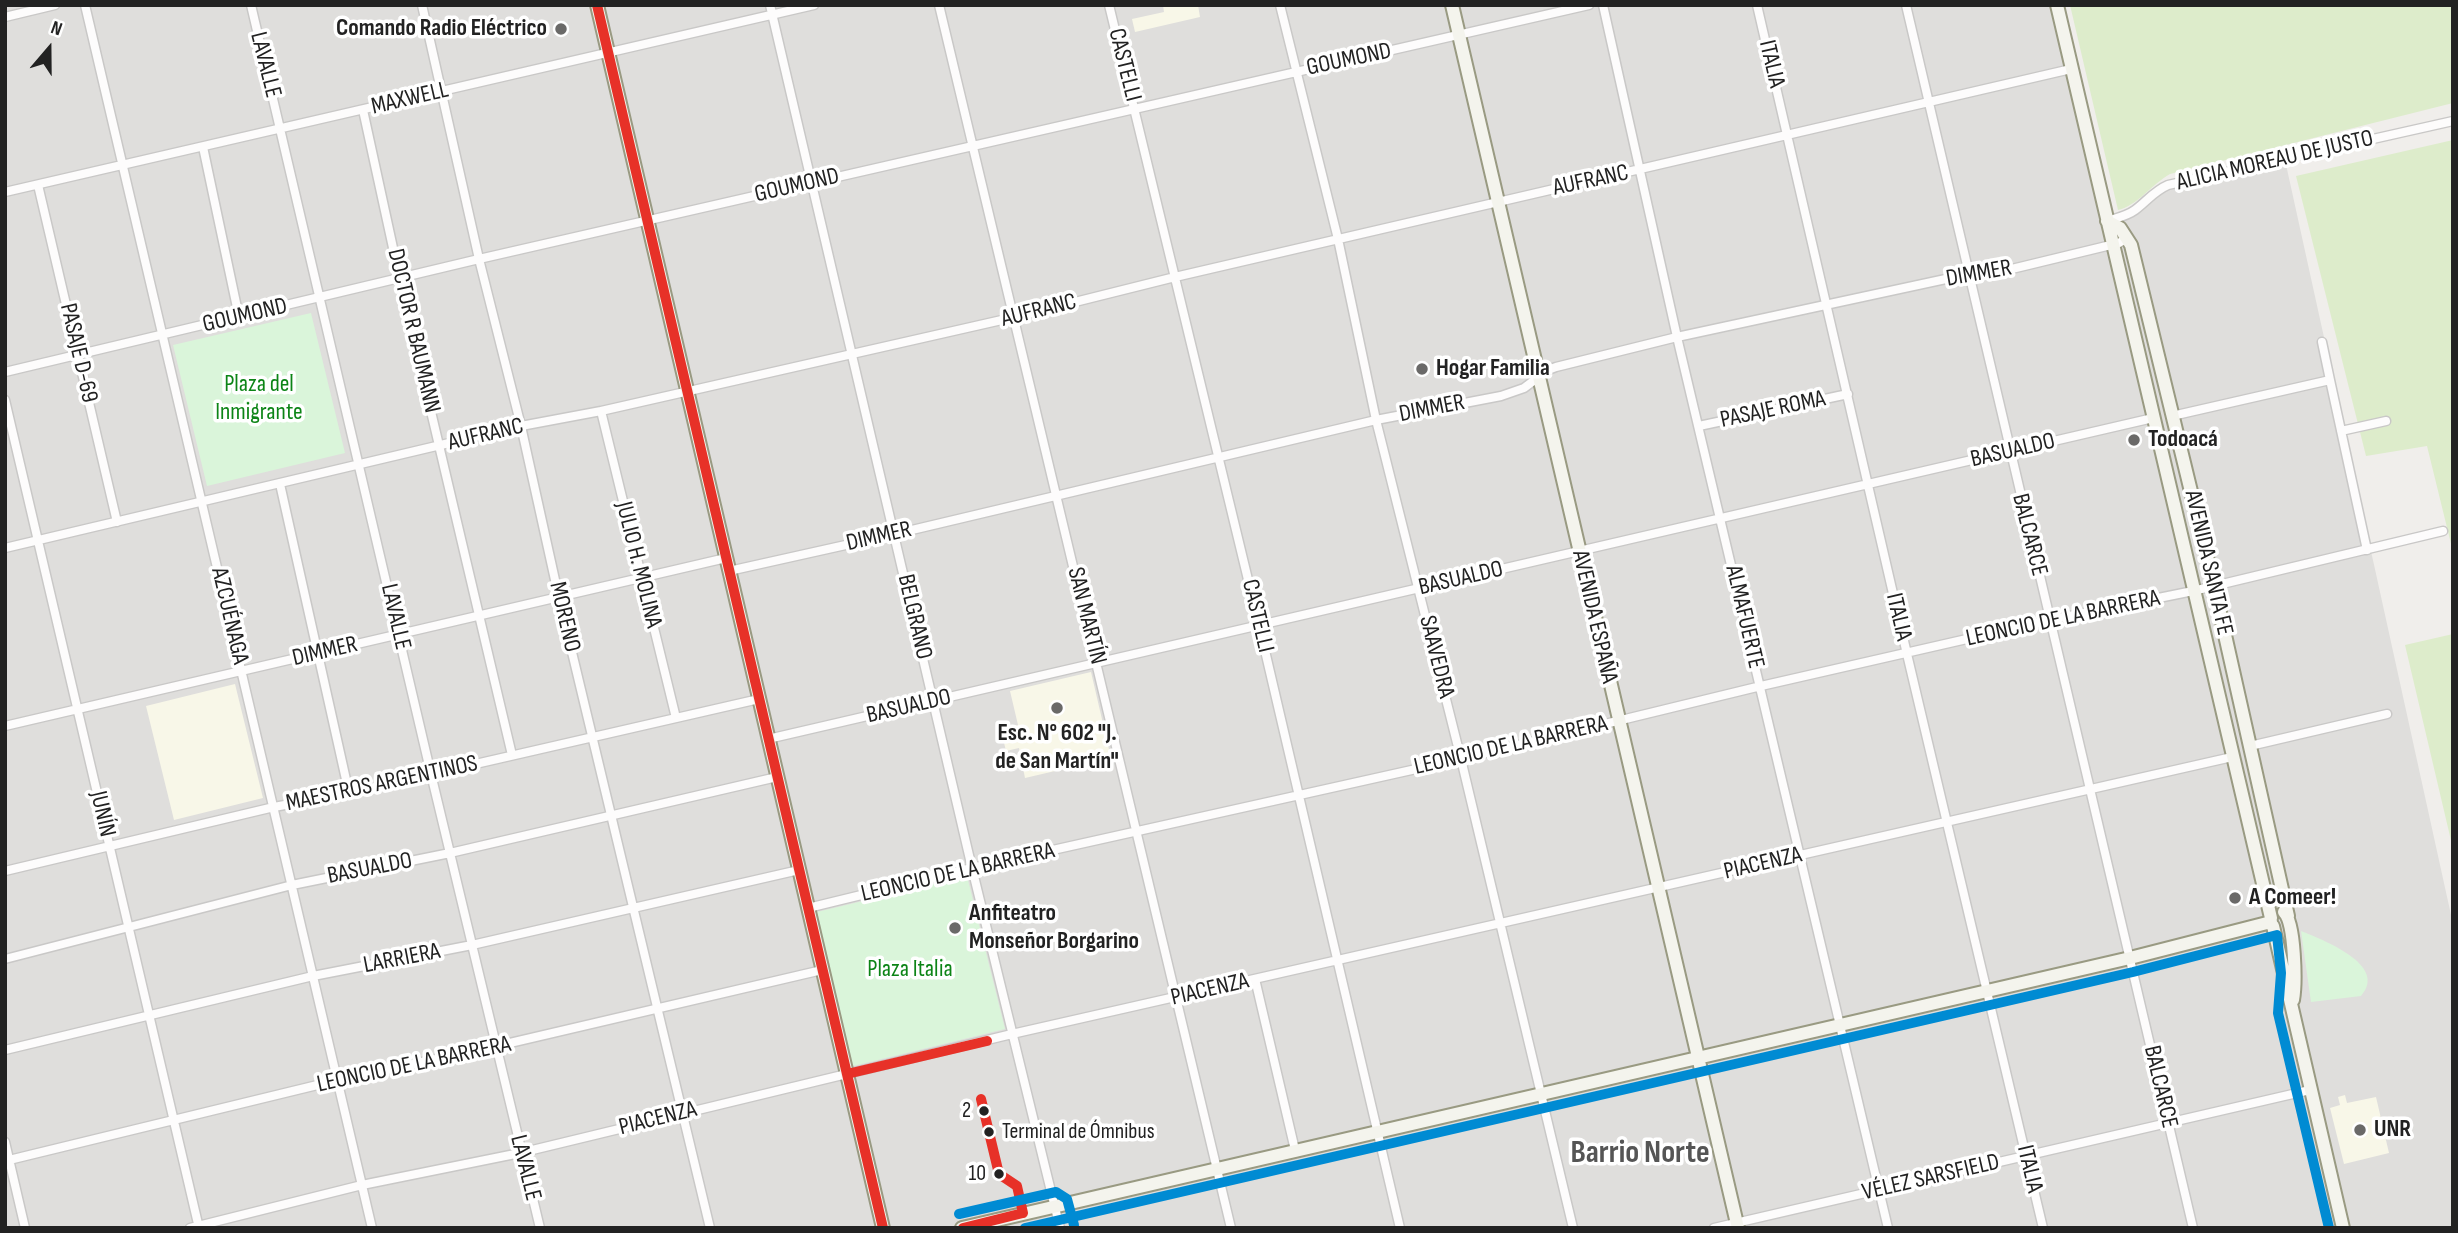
<!DOCTYPE html>
<meta charset="utf-8">
<style>
body{margin:0}
#map{position:relative;width:2458px;height:1233px;overflow:hidden;background:#f0eeeb;font-family:"Sofia Sans Condensed",sans-serif}
canvas{display:block}
.frame{position:absolute;inset:0;border:7px solid #222;pointer-events:none}
.north{position:absolute;left:14px;top:14px;width:70px;height:70px;-webkit-text-stroke:5px #fff;paint-order:stroke;rotate:20deg;font-size:19px;font-weight:700;line-height:28px;text-align:center;color:#222}
.north::after{content:'';display:block;margin:auto;width:24px;height:32px;background:#222;clip-path:polygon(50% 0,100% 100%,50% 72%,0 100%)}
</style>
<div id="map">
<canvas width="2458" height="1233"></canvas>
<div class="frame"></div>
<div class="north">N</div>
</div>
<script>
const g = document.querySelector('canvas').getContext('2d');
g.lineJoin = 'round';
function fillPath(path, color) { g.fillStyle = color; g.fill(path, 'evenodd'); }
function stroke(path, color, width, dash) { g.strokeStyle = color; g.lineWidth = width; g.lineCap = dash ? 'butt' : 'round'; g.setLineDash(dash || []); g.stroke(path); }
function label(font, color, halo, rows, align = 'center') {
  g.font = font + ' "Sofia Sans Condensed",sans-serif'; g.lineWidth = 7; g.setLineDash([]); g.textBaseline = 'middle'; g.strokeStyle = halo; g.fillStyle = color; for (const [text, x, y, turn = 0] of rows) {
    g.save(); g.translate(x, y); g.rotate((+turn || 0) * Math.PI / 180); g.textAlign = isNaN(turn) ? turn : align; if (halo) g.strokeText(text, 0, 0); g.fillText(text, 0, 0); g.restore();
  }
}
fillPath(new Path2D(`
 M5,5H2057L2107,221L2127,215L2157,190L2285,160L2453,924V1228H5Z`), '#dfdedc');
fillPath(new Path2D(`
 M1163,5H1198L1200,17L1135,32L1132,19L1164,12Z
 M1091,672L1111,758L1025,778L1019,748L1006,751L1001,730L1018,725L1010,691Z
 M235,684L263,798L174,820L146,706Z
 M2345,1095L2347,1103L2376,1097L2389,1153L2344,1164L2330,1108L2340,1105L2338,1097Z`), '#f8f7e8');
fillPath(new Path2D(`
 M2070,5H2453V103L2170,174C2152,184 2137,206 2118,210Z
 M2453,140V552L2427,446L2366,456L2296,176Z
 M2453,634V849L2405,645Z`), '#ddeccb');
fillPath(new Path2D(`
 M311,313L345,453L207,486L173,345Z
 M967,876L1005,1029L853,1066L817,912Z
 M2301,931C2323,940 2389,965 2361,996L2311,1002Z`), '#daf5da');
const street = new Path2D(`
 M85,5L372,1228
 M251,5L431,774L540,1228
 M422,5L479,259L521,426L559,598L710,1228
 M770,5L972,868L1060,1228
 M939,5L1231,1228
 M1109,5L1259,625L1400,1228
 M1280,5L1338,239L1376,420L1461,759L1573,1228
 M1603,5L1677,337L1888,1228
 M1757,5L1907,654L2043,1228
 M1906,5L2193,1228
 M5,17L55,5
 M363,110L400,280L512,755
 M203,147L239,317
 M38,185L117,522
 M5,192L814,5
 M2107,221C2117,218 2127,216 2135,210C2147,201 2154,191 2168,185L2453,121
 M2322,342L2330,380
 M5,372L479,259L1589,5
 M5,400L199,1228
 M601,411L676,718
 M2172,416L2330,380L2367,550
 M1699,426L1848,394
 M2341,431L2386,421
 M280,484L349,793
 M5,548L521,426L601,411L1015,317L1175,277L2071,69
 M729,571L895,534L1376,420L1501,396L1524,388L1548,370L1556,367L1677,337L1955,277L1987,275L2119,243L2127,238
 M5,726L726,558
 M768,739L2153,418
 M2250,746L2387,714
 M5,871L274,807L349,793L759,699
 M808,908L972,868L1461,759L1761,686L2050,620L2193,591L2443,531
 M5,959L292,885L450,853L777,777
 M1255,979L1295,1150
 M5,1050L313,976L472,945L799,870
 M5,1142L25,1228
 M5,1161L338,1080L497,1046L822,970
 M190,1228L362,1185L520,1153L1012,1034L2232,757
 M1714,1228L2310,1090`);
const secondary = new Path2D(`
 M597,5L883,1228
 M1452,5L1738,1228
 M2057,5L2271,918
 M2107,221L2120,228L2131,245L2214,586L2288,916
 M2284,912C2295,923 2296,983 2293,1000
 M2273,926L2343,1228
 M962,1228L2130,958L2271,922`);
stroke(street, '#c9c8c7', 11);
stroke(secondary, '#999a82', 16);
stroke(street, '#fdfcfc', 8);
stroke(secondary, '#f4f4ed', 12);
stroke(new Path2D(`
 M597,5L883,1228
 M847,1074L987,1041
 M981,1099L999,1174L1017,1186L1023,1213
 M963,1228L1023,1213`), '#e73128', 10);
stroke(new Path2D(`
 M1025,1228L2133,972L2277,935L2281,973L2278,1013L2329,1228`), '#008bd3', 10);
stroke(new Path2D(`
 M959,1214L1056,1192L1067,1199L1074,1225`), '#008bd3', 10);
for (const [x, y, r, color] of [
 [561,29,7,"#6a6968"],
 [1422,369,7,"#6a6968"],
 [2134,440,7,"#6a6968"],
 [1057,708,7,"#6a6968"],
 [2235,898,7,"#6a6968"],
 [955,928,7,"#6a6968"],
 [984,1111,6,"#222"],
 [2360,1130,7,"#6a6968"],
 [989,1132,6,"#222"],
 [999,1174,6,"#222"]
]) { const dot = new Path2D(); dot.arc(x, y, r, 0, 2 * Math.PI); g.fillStyle = color; g.fill(dot); stroke(dot, '#fff', 2.5); }
label('22px', '#222', '#fff', [
 ["2",971,1111],
 ["Terminal de Ómnibus",1002,1132,"left"],
 ["10",986,1174]
], 'right');
label('bold 24px', '#222', '#fff', [
 ["Comando Radio Eléctrico",547,29,"right"],
 ["Hogar Familia",1436,369],
 ["Todoacá",2148,440],
 ["Esc. N° 602 \"J.",1057,734,"center"],
 ["de San Martín\"",1057,762,"center"],
 ["A Comeer!",2249,898],
 ["Anfiteatro",969,914],
 ["Monseñor Borgarino",969,942],
 ["UNR",2374,1130]
], 'left');
label('24px', '#222', '#fff', [
 ["GOUMOND",1349,60,-12],
 ["ITALIA",1771,64,77],
 ["LAVALLE",265,65,76],
 ["CASTELLI",1124,65,76],
 ["MAXWELL",410,99,-13],
 ["ALICIA MOREAU DE JUSTO",2275,161,-13],
 ["AUFRANC",1591,181,-12],
 ["GOUMOND",797,186,-13],
 ["DIMMER",1979,274,-10],
 ["AUFRANC",1039,311,-14],
 ["GOUMOND",245,316,-13],
 ["DOCTOR R BAUMANN",413,331,77],
 ["PASAJE D-69",78,353,77],
 ["DIMMER",1432,409,-11],
 ["PASAJE ROMA",1773,410,-12],
 ["AUFRANC",486,435,-13],
 ["BASUALDO",2013,451,-13],
 ["BALCARCE",2029,535,76],
 ["DIMMER",879,537,-13],
 ["AVENIDA SANTA FE",2208,563,77],
 ["JULIO H. MOLINA",638,565,76],
 ["BASUALDO",1461,579,-13],
 ["AZCUÉNAGA",229,616,77],
 ["SAN MARTÍN",1086,616,76],
 ["CASTELLI",1257,616,77],
 ["LAVALLE",395,617,77],
 ["MORENO",564,617,77],
 ["BELGRANO",914,617,77],
 ["AVENIDA ESPAÑA",1594,617,77],
 ["ALMAFUERTE",1744,617,77],
 ["ITALIA",1898,617,77],
 ["LEONCIO DE LA BARRERA",2063,619,-12],
 ["DIMMER",325,652,-13],
 ["SAAVEDRA",1436,657,76],
 ["BASUALDO",909,707,-13],
 ["LEONCIO DE LA BARRERA",1511,746,-13],
 ["MAESTROS ARGENTINOS",382,784,-12],
 ["JUNÍN",102,814,77],
 ["PIACENZA",1763,864,-13],
 ["BASUALDO",370,869,-11],
 ["LEONCIO DE LA BARRERA",958,873,-13],
 ["LARRIERA",402,959,-11],
 ["PIACENZA",1210,990,-13],
 ["LEONCIO DE LA BARRERA",414,1065,-12],
 ["BALCARCE",2160,1087,77],
 ["PIACENZA",658,1119,-14],
 ["LAVALLE",525,1168,76],
 ["ITALIA",2029,1169,77],
 ["VÉLEZ SARSFIELD",1931,1178,-13]
]);
label('24px', '#0c8416', '#fff', [
 ["Plaza del",259,385],
 ["Inmigrante",259,413],
 ["Plaza Italia",910,970]
]);
label('bold 32px', '#555', '#fff', [
 ["Barrio Norte",1640,1154]
]);
</script>
